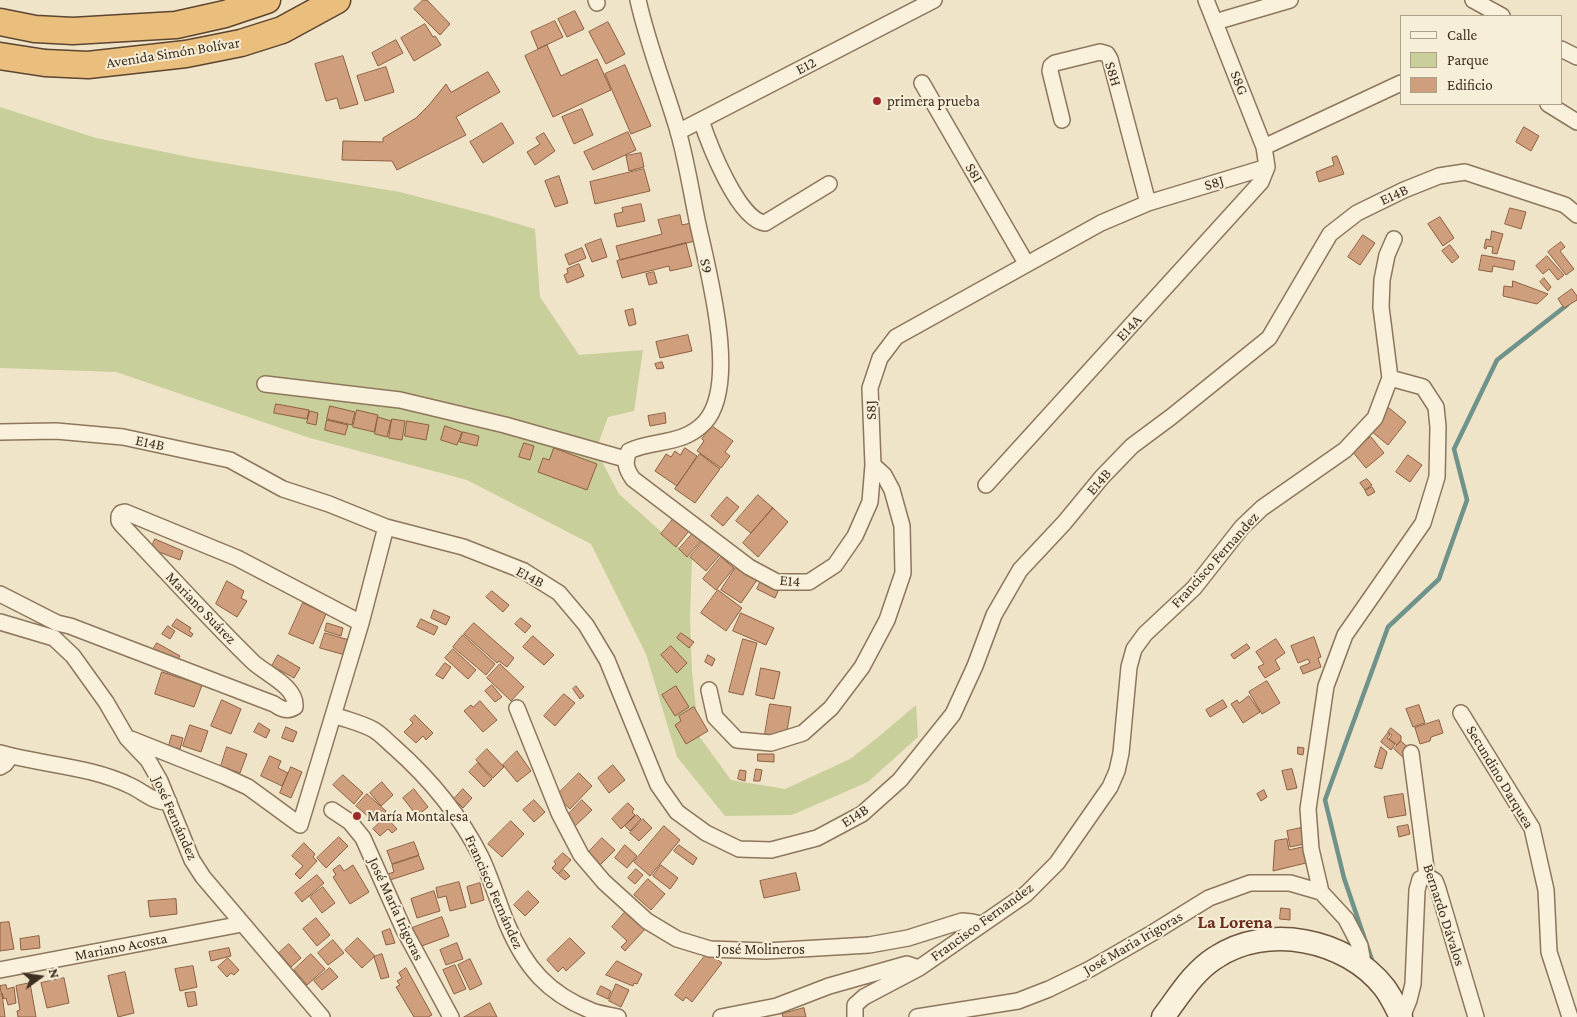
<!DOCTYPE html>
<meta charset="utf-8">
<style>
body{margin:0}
#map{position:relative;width:1577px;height:1017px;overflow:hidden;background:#f0e4c8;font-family:"Crimson Pro",serif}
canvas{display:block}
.legend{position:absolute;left:1400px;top:15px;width:162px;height:90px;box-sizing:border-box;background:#f7eed8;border:1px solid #ada18e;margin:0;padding:6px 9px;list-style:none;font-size:15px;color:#3d2e20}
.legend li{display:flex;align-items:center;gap:10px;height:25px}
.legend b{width:25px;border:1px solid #ada18e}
.north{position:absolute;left:15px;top:952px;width:50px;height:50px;-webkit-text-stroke:4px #f7eed8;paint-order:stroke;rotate:76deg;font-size:14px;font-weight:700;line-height:20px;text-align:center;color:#3d2e20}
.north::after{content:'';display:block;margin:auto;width:18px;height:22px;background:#3d2e20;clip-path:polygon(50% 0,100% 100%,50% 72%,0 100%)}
</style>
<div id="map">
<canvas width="1577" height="1017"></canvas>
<ul class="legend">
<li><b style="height:6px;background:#faf1dc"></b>Calle</li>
<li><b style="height:14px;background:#c9cf9b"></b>Parque</li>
<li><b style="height:14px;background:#cf9f7d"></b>Edificio</li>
</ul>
<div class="north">N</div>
</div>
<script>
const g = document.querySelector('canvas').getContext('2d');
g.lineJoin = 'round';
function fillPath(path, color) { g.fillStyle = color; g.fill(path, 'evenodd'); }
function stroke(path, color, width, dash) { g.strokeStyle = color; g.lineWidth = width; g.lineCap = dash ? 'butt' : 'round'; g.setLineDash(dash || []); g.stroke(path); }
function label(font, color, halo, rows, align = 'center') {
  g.font = font + ' "Crimson Pro",serif'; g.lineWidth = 4; g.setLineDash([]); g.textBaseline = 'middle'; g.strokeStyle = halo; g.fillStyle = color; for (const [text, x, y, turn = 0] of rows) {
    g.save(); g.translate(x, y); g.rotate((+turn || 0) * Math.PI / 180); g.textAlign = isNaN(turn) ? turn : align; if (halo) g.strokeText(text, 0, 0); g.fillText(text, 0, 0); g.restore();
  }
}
fillPath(new Path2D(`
 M0,107L96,138L194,158L400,192L488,215L535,229L540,297L579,355L643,350L634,411L608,417L596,450L619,494L692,559L690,617L692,672L699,736L731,780L785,789L850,759L877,738L916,705L918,737L868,782L792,815L725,816L677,757L646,654L591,544L467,480L310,438L116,372L0,368Z`), '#c9cf9b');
stroke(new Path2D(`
 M1373,963L1344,878L1325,800L1388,627L1439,579L1467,500L1454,449L1497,360L1567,305`), '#6f938a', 4.5);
const building = new Path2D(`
 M423,0H427L450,24L440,35L414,9Z
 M575,11L584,29L567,37L558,19Z
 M555,21L563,37L538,49L531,32Z
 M608,22L625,54L606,64L589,32Z
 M425,24L433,37L435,36L441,45L414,61L401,38Z
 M396,40L403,53L378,66L372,53Z
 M547,45L561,76L597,59L611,90L553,117L525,56Z
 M343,56L358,104L340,109L337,98L326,101L315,64Z
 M625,65L651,126L631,134L605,74Z
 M386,67L394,92L365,101L357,76Z
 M488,72L500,92L456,117L466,135L397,170L392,161L342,160L343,141L383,142V138L416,118L429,105L446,84L451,92Z
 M582,109L593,135L574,144L562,117Z
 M502,123L514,143L483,163L470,142Z
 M1524,127L1539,136L1531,151L1516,142Z
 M628,132L636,150L593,170L584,152Z
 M544,133L555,151L535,165L527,152L540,144L536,138Z
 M641,153L644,167L629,171L626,156Z
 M1337,156L1344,174L1319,182L1316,172L1334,165L1332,158Z
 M644,169L650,191L595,204L590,182Z
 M559,176L568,203L555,207L545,181Z
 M641,204L645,221L617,227L614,214L623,212L622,208Z
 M1510,208L1526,212L1521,229L1505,224Z
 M680,215L682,225L691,223L695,241L620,260L616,246L662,234L658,220Z
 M1440,217L1454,238L1443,246L1428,224Z
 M1492,231L1503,234L1497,254L1492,253L1493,247L1487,246L1486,249L1484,248L1486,239L1490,240Z
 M1363,235L1375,243L1360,265L1348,257Z
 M601,239L607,257L592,262L585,245Z
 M1561,242L1565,247L1560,251L1574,269L1566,275L1548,252Z
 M686,243L692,266L670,271L669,266L622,278L617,261Z
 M1450,245L1459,257L1452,263L1442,251Z
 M582,248L586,258L569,265L565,255Z
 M1482,255L1515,261L1513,270L1493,266L1492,272L1479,270Z
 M1547,256L1564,275L1558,280L1549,269L1543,274L1536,266Z
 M579,264L584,276L567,283L564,275L568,273L567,269Z
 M654,272L657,283L649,285L646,274Z
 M1544,278L1551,287L1548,291L1540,282Z
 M1513,281L1548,294L1537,304L1503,296L1504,286L1512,287Z
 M1572,289L1577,296V300L1564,308L1558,299Z
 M633,309L636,324L629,326L625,311Z
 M688,335L692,351L660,358L656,342Z
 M662,362L664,368L657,369L655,364Z
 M276,404L309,410L307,419L274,413Z
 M330,406L355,412L352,425L327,419Z
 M1389,408L1406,422L1388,445L1371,431Z
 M357,410L378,415L374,432L353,427Z
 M310,411L318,413L316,425L307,423Z
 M665,413L666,423L650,426L648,416Z
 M378,417L391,421L387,437L375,434Z
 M392,419L405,421L402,440L389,438Z
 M327,420L348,425L345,435L325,430Z
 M407,421L429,425L426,440L405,436Z
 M445,426L462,432L457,445L441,440Z
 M712,426L733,441L725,452L730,456L721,468L697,451L704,441L702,439Z
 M463,432L479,436L477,446L460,442Z
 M1371,437L1384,453L1366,468L1352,451Z
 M524,443L534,446L530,460L519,457Z
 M554,448L597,464L587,490L538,472L543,458L549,460Z
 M685,448L697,456L677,486L655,471L666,454L671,457L675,451L680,455Z
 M700,454L720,469L695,503L675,489Z
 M1408,455L1422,465L1410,482L1396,472Z
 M1367,479L1372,485L1365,490L1360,483Z
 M1372,487L1375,492L1368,496L1365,491Z
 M758,495L773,508L751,533L736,521Z
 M727,497L739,507L723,526L711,516Z
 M773,508L788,522L758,557L743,543Z
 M674,518L689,531L676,547L661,534Z
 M694,532L703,539L687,557L679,549Z
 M707,537L724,550L706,571L690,557Z
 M155,539L183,551L180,560L151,549Z
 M721,557L734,568L716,590L703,579Z
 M739,563L759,577L741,603L721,590Z
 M227,581L244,591L241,598L247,601L237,617L216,604Z
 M761,581L779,589L775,598L757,589Z
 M718,590L742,608L726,631L701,613Z
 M492,591L509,605L503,612L486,597Z
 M303,603L326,614L313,644L289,634Z
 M434,610L450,617L446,625L431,618Z
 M741,613L774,628L766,645L733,631Z
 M521,618L531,626L525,633L515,624Z
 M177,619L191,628L189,631L193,634L191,637L172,626Z
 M421,619L438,627L434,635L417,627Z
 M327,623L343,628L341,636L325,631Z
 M474,623L514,658L507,667L499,661L497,663L464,634Z
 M168,626L175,631L170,639L162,634Z
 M325,633L349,640L345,655L320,648Z
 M681,633L694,642L689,648L677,638Z
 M463,635L495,664L486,675L453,647Z
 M533,636L554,655L544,665L523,647Z
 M1314,637L1321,657L1318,658L1321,667L1303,674L1300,667L1310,663L1308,659L1298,663L1291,646Z
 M743,639L757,643L743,695L729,692Z
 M1276,639L1285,653L1275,660L1280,669L1265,678L1258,667L1264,664L1256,652Z
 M157,643L180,656L174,665L152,651Z
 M1247,644L1250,648L1234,659L1231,655Z
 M671,646L687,663L677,673L661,655Z
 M453,649L476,670L468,679L445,658Z
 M278,655L300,668L294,678L272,666Z
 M708,655L715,659L712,666L705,662Z
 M445,663L451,667L443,679L436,675Z
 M500,664L524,687L511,701L487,678Z
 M761,668L780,672L774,699L756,695Z
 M162,672L202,685L194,707L155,694Z
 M1267,681L1280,703L1262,714L1249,692Z
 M492,685L502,697L495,702L485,691Z
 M576,686L584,696L580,699L573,689Z
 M676,686L689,707L675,716L662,695Z
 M564,694L575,703L555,726L544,716Z
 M1249,696L1260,712L1243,723L1231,704L1237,700L1239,703Z
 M222,700L241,709L231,734L211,726Z
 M1223,700L1227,707L1210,717L1206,710Z
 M480,701L497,720L483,732L464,711L471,705L473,707Z
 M770,704L791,707L786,737L765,734Z
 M1419,705L1425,723L1413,727L1406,709Z
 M694,707L708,731L686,744L675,725L681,721L679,716Z
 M415,715L433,733L426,740L423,736L416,743L404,732L413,723L410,720Z
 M1439,720L1443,733L1431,737L1430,741L1420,744L1415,728Z
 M259,723L270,730L266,738L254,732Z
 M190,725L208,731L201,752L183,746Z
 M286,727L297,732L293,742L282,738Z
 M1391,728L1401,736V740L1397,745L1389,739L1392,735L1388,732Z
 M1388,733L1390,735L1387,738L1395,744L1391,750L1381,742Z
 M172,735L183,738L180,749L169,746Z
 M1401,741L1412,751L1405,759L1394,749Z
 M227,747L247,754L240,773L221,766Z
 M1298,747L1304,748L1303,755L1298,754Z
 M1381,747L1387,752L1382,769L1375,767Z
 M487,749L504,767L493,778L476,760Z
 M517,751L531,771L517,782L503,765Z
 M758,754H774V762L758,761Z
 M270,756L281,761L278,768L288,773L282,786L261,776Z
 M478,763L492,779L484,787L469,772Z
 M613,765L625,780L609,793L598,778Z
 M291,767L302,772L291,798L280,793Z
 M756,769L762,770L760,781H754Z
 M1292,769L1297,788L1287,790L1282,771Z
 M740,770L746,771L745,781L738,779Z
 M579,773L592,786L570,809L556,796Z
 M343,775L363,793L354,804L333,785Z
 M382,782L393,795L381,806L370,793Z
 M414,789L428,807L417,816L403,798Z
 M463,789L472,798L463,808L454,799Z
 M1264,790L1267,797L1261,801L1257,794Z
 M367,794L386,811L376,823L356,806Z
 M1403,794L1406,815L1388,818L1384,797Z
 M534,800L545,812L534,822L523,810Z
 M582,800L592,810L574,827L565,818Z
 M628,803L634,809L632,812L635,815L621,829L612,819Z
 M637,815L641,819L630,831L625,826Z
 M386,817L397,829L392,833L388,829L380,836L373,829Z
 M643,819L652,828L639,841L630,833Z
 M511,821L524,834L502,857L488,844Z
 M1408,825L1410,834L1399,837L1397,827Z
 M664,826L680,840L650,876L634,862Z
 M1301,828L1304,844L1290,847L1287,831Z
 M339,837L348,846L326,868L317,858Z
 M602,838L615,850L599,866L586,855Z
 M1287,839L1289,850L1302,847L1306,863L1273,871L1275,841Z
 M414,842L419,855L392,864L387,851Z
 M304,843L315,854L313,857L317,861L300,879L295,874L303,866L292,856Z
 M625,845L637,856L627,868L615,858Z
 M679,845L697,858L693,865L674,851Z
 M563,853L571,860L558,874L552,868L556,864L554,862Z
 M419,856L424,869L387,881L385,875L394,872L392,865Z
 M340,865L344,871L353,865L369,892L350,904L333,877L336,875L333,870Z
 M661,865L678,878L670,889L653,876Z
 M636,869L643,875L635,884L628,878Z
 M564,870L570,876L565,880L559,875Z
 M796,873L800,890L764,898L760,881Z
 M317,875L324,883L302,902L295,893Z
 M648,879L665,894L651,910L634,895Z
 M459,882L466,907L450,911L446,896L438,898L436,888Z
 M480,883L484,900L471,904L467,887Z
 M323,887L335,903L322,913L310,897Z
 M434,891L440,911L417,918L411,899Z
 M528,891L539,902L525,916L514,905Z
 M176,899L177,914L150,917L148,901Z
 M1281,908L1290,909V920L1280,919Z
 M627,910L646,928L625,951L621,947L627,941L612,927Z
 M442,917L449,936L419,947L412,928Z
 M316,918L330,935L317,946L303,929Z
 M9,922L14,949L0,951V923Z
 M390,929L395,943L386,945L382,932Z
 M39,936L40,948L21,950L20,939Z
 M358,938L375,956L362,968L345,950Z
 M570,938L585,953L566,971L563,967L558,972L547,960Z
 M333,940L344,953L328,965L318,953Z
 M457,943L463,959L446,965L440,950Z
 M289,944L301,958L291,967L279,953Z
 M229,948L231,956L211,961L209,952Z
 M708,952L722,963L692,1002L686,997L683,1001L675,995Z
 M311,954L325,969L307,985L294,970Z
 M382,954L389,977L381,979L374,957Z
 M228,958L239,970L234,975L231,973L227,977L218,967Z
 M470,959L482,984L470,990L458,965Z
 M617,961L642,974L637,984L634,983L633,986L606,975Z
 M455,965L466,989L454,994L443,970Z
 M193,966L197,987L180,991L175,969Z
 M330,968L338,977L322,990L314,981Z
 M406,968L432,1015L428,1017H414L396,987L400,985L397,981L402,978L399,973Z
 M125,972L134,1013L118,1017L108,976Z
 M64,978L69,1003L47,1008L41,983Z
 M30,983L36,1017H18L17,1011L20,1010L16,986Z
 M616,984L629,990L621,1007L609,1001Z
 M6,985L7,989L14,987L16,1003L8,1005L6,998L4,999L2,993H1L0,986Z
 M601,986L611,991L608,999L597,994Z
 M195,992L197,1005L188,1007L185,993Z
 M0,994H2L5,1017H0Z
 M490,1003L497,1017H464Z
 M804,1008L806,1017H783L782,1014Z`);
fillPath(building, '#cf9f7d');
stroke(building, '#8d5f41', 1);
const minor = new Path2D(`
 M596,0L597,3
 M638,0C648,45 665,87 678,131C686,159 691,190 697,220C707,268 740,383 705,422C683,446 654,439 629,451C624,463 626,469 633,479L749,567L777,582H809L835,565L855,536L870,502L873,465L870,388L880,358L896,337L1101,223L1148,203L1267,167
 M1473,0L1502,16
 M1215,22L1290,0
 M1561,49L1577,57
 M922,83L1026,263
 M1548,104L1577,122
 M701,120C709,144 738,220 765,223L829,184
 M1062,120L1050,71L1051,66L1055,63L1100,52L1107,54L1110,59L1148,203
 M678,132L934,0
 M1264,147L1401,83
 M265,384L400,400L505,425L625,459
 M0,432L56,431L123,437L230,460L283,489L329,504L386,527L463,547L524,571L559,593L586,625L607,660L658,785L677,812L706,833L739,849L771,850L817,838L862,814L900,780L953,714L975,666L994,615L1020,570L1064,523L1102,477L1132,446L1171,417L1269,338L1330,234L1357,213L1404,190L1439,176L1465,172L1565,205L1577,215
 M986,485L1261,182L1267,167L1264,147L1206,0
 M0,594L57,623L70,626L274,704C281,709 287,712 295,707C297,686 265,674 252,661C207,617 165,570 122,525L119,521V516L121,513L125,512L237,558L361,623
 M0,622L54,638L73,656L106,702L127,738L148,760L160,781L192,860L203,877L322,1017
 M709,690L715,717L737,740L771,743L803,733L831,708L862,667L887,620L903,573L902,526L892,490L884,475L873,465
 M517,708L559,813L581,855L604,882L647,921L677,939L710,949L766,951L869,945L908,938L962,921L972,922L981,924
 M1461,713L1532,828L1546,890L1549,952L1570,1017
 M334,715C347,720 362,723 374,730C381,734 388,742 394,747C429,778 460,815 481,857C491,878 498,902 507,924C525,967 548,994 592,1011C600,1014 609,1015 618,1017
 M131,739L224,776L248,787L300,825L361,623L386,527
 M0,753C43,765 90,766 131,786C144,792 154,803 169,802
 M1411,753L1427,876L1435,881L1438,889L1476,1017
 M0,767L5,764L11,756
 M332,810L350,822L363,838L404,930L451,1017
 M1361,966L1362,957L1360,946L1346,919L1321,892L1311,849L1308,809L1326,686L1345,635L1423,523L1437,477L1438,427L1436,407L1423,387L1390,378
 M0,970L242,924
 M721,1017L777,1006L829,986L907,964L919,968
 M855,1017V1005L864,997L919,968L1026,894L1057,863L1110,787L1117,771L1121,753L1129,667L1134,649L1145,634L1194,588L1242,527L1262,508L1345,450L1375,418L1390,378L1381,307L1382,280L1387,255L1394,239
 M917,1017L1018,1001L1049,989L1090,969L1154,932L1209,898L1250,883H1290L1321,892
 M1402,1017L1409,1000L1413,984L1417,890L1420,879L1427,876`);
const secondary = new Path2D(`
 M1163,1017C1179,996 1193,972 1215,958C1267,923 1346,939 1384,987C1391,996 1396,1007 1401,1017`);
const trunk = new Path2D(`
 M0,22L35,29L73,31L176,25L225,14L267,0
 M0,56L45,63L88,65L186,54L241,43L282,30L337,0`);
stroke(minor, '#8d765c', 18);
stroke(secondary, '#6f573f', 25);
stroke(trunk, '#5b4430', 29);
stroke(minor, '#faf1dc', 15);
stroke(secondary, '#faf1dc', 22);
stroke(trunk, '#eabe7c', 26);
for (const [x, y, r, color] of [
 [877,101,5,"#9e2a2b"],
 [357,816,5,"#9e2a2b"]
]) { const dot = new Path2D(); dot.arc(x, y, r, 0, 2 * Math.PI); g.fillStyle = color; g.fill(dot); stroke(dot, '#f7eed8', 2); }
label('15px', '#3d2e20', '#f7eed8', [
 ["Avenida Simón Bolívar",173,53,-9],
 ["E12",806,66,-27],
 ["S8H",1113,74,73],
 ["S8G",1239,83,68],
 ["S8I",974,173,60],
 ["S8J",1214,183,-17],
 ["E14B",1394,195,-25],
 ["S9",706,266,78],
 ["E14A",1129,328,-48],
 ["S8J",871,410,-92],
 ["E14B",150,443,12],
 ["E14B",1099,482,-49],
 ["Francisco Fernandez",1215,560,-48],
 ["E14B",530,577,28],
 ["E14",790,581,5],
 ["Mariano Suárez",201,608,46],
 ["Secundino Darquea",1500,777,59],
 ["E14B",855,816,-33],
 ["José Fernández",175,818,66],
 ["Francisco Fernández",494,892,66],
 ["José María Irigoras",396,909,65],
 ["Bernardo Dávalos",1444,915,72],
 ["Francisco Fernandez",982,922,-36],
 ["José Maria Irigoras",1133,943,-30],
 ["Mariano Acosta",121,947,-11],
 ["José Molineros",761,949]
]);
label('15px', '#3d2e20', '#f7eed8', [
 ["primera prueba",887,101],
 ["María Montalesa",367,816]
], 'left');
label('bold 18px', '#6b2e1e', '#f7eed8', [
 ["La Lorena",1235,922]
]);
</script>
